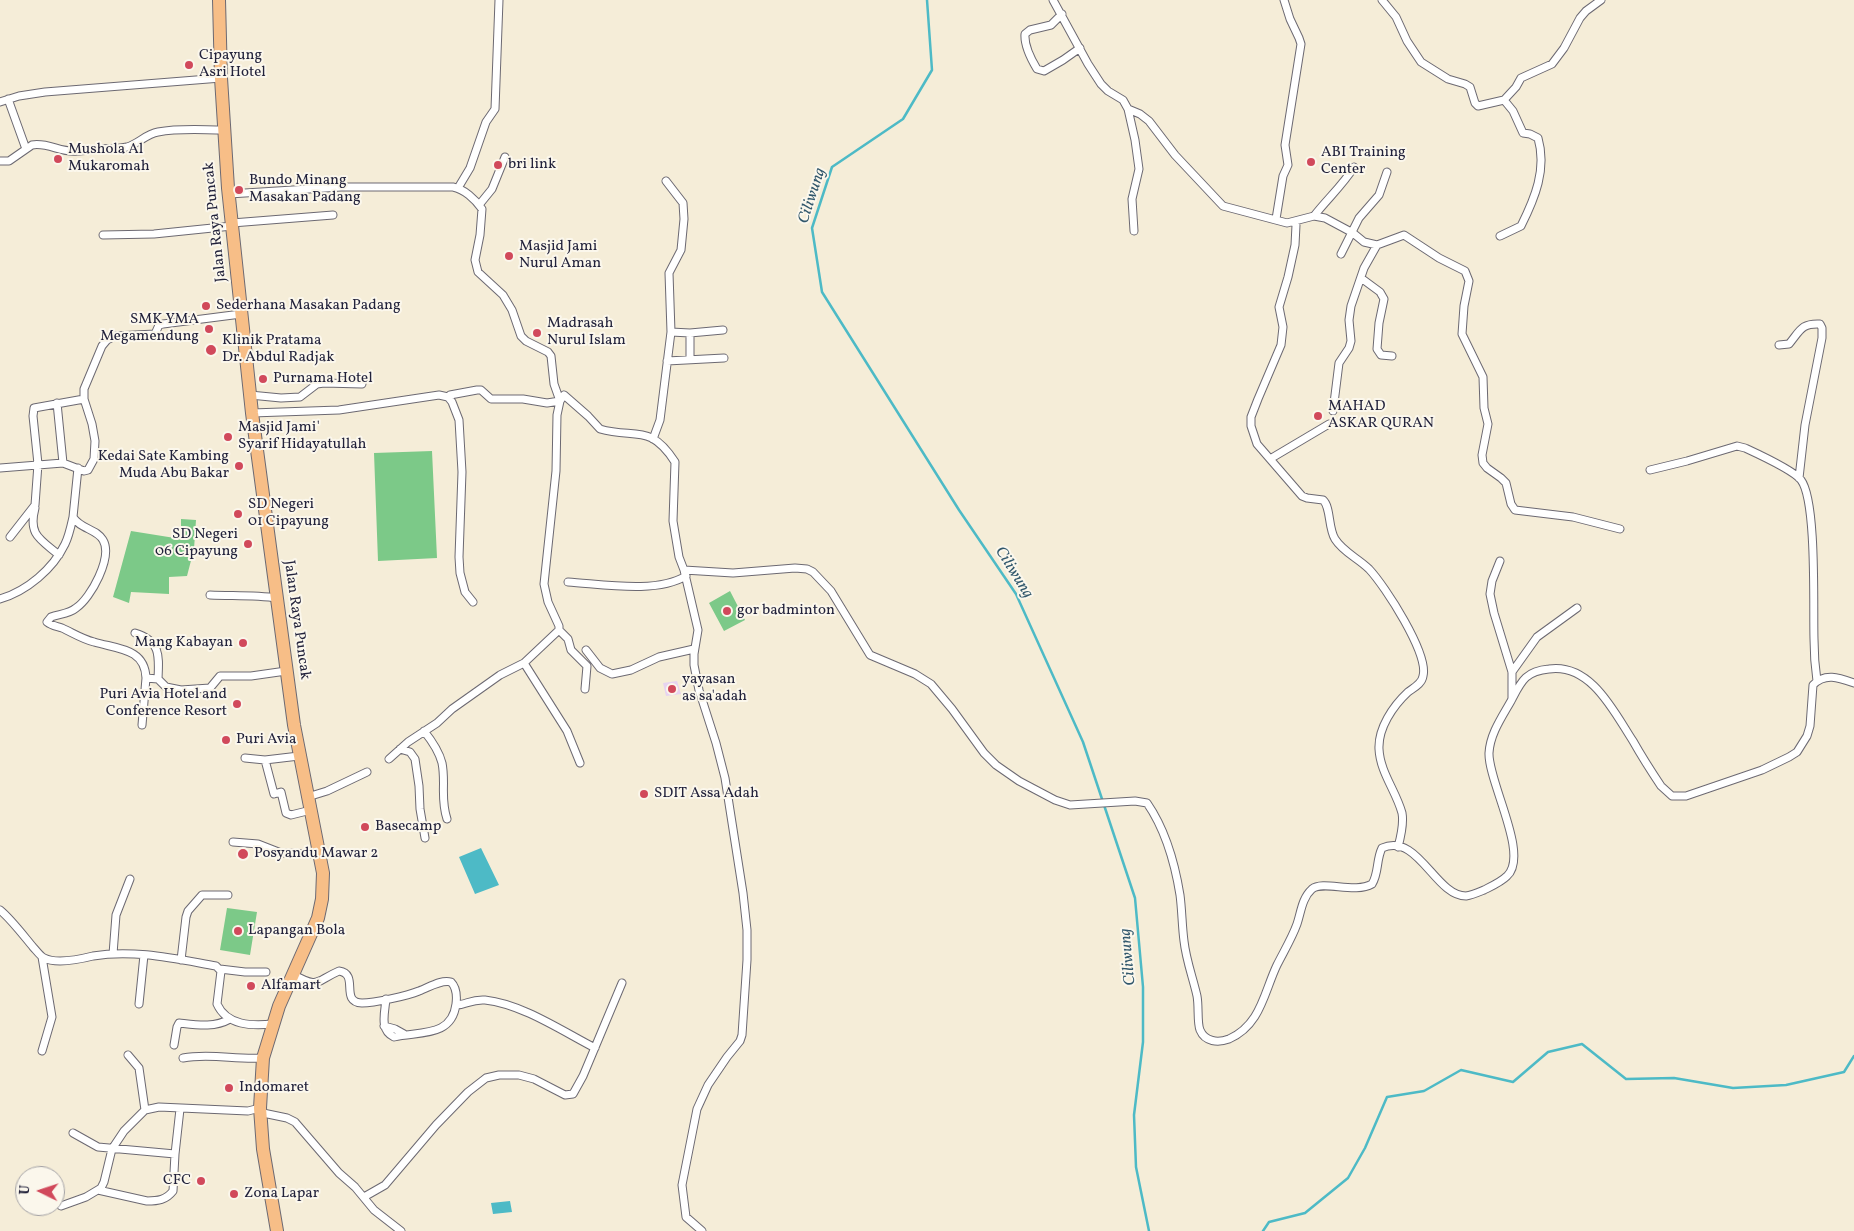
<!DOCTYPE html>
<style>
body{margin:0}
#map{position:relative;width:1854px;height:1231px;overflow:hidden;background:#f5edd8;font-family:Vollkorn,serif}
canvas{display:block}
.north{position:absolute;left:15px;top:1166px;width:50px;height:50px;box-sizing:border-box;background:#fbf7ec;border:1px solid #a4a2a5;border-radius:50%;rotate:274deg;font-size:14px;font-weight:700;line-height:20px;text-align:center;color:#22223b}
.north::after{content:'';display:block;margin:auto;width:18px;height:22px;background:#d1495b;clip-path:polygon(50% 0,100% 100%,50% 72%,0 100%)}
</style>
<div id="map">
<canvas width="1854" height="1231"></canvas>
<div class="north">U</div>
</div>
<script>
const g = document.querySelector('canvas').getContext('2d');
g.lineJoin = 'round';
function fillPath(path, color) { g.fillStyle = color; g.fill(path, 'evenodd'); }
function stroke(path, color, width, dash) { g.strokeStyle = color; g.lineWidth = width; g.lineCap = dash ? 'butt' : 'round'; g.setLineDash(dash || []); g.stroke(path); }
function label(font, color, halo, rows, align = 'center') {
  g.font = font + ' Vollkorn,serif'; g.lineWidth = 4; g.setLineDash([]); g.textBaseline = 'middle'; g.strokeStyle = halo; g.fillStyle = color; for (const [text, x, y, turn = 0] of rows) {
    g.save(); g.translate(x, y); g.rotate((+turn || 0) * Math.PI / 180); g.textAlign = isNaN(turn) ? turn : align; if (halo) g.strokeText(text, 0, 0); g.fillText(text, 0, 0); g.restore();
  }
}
fillPath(new Path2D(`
 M677,681L681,694L666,696L663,683Z`), '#e6d3f0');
fillPath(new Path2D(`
 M432,451L437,558L378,561L374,453Z
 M181,519L196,520L194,549L187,576L169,577V594L131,592L129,603L113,597L131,531L181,539Z
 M730,591L745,620L724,631L709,603Z
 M227,908L257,912L250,955L220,950Z`), '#7cc988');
fillPath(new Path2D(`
 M481,848L499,885L475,894L459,857Z
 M510,1201L512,1212L493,1214L491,1203Z`), '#4dbac6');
stroke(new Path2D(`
 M927,0L932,70L903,119L832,167L812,228L822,292L959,510L1016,594L1083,742L1135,898L1143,987V1042L1134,1115L1136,1167L1149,1231
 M1263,1231L1269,1222L1305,1213L1348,1178L1365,1148L1387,1097L1424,1091L1461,1070L1513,1082L1548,1052L1582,1044L1626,1079L1674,1078L1733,1088L1786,1085L1844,1072L1854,1056`), '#4dbac6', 2.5);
const street = new Path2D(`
 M1053,0L1088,64L1101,84L1108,91L1123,100L1128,109L1140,114L1149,121L1175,155L1223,206L1287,223L1314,216L1325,218L1353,233L1364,242L1377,245L1404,235L1439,258L1465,271L1469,281L1464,306L1462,334L1483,377L1484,408L1488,424L1482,455L1483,463L1487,468L1501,478L1506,483L1511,504L1515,510L1573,517L1620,529
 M1382,0L1396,17L1407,41L1421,62L1448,79L1465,84L1470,87L1475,103L1478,106L1504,100L1516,87L1521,78L1552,64L1564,48L1580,18L1586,11L1601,0
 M1062,14L1051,25L1030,30L1025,34C1024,46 1031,59 1037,69L1044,71L1063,60L1080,48
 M8,99L26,149
 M0,102L19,96L45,92L221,78
 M1128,109L1135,140L1139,169L1132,199L1134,231
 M0,161H9L32,145C48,142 61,153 77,151C85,151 92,149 100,149C109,148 118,149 127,147C138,144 146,134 158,132C180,128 201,130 223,130
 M458,188L470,168L486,122L495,109L499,0
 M229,194L341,187H453C464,189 475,199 482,209L480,235L475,260L478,272L503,295L512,310L521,336L526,341L548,352L551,356L554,384L560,401L564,395L588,416L600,429C635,439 650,423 675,462L673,521L679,557L684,570L733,573L795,568L807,569L813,572L831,591L870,655L915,674L931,684L952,709L984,753L996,765L1019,781L1055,800L1070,805L1135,801L1147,803C1165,829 1175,864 1180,895C1182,910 1182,926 1184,941C1186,960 1193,978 1197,996C1199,1006 1197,1023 1200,1030C1205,1042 1218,1043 1229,1039C1261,1025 1264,992 1277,965C1284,951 1292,938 1297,924C1301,912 1302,898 1312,889C1323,880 1355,894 1372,884C1379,873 1376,860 1382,848C1418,832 1435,896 1466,896C1472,895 1479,892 1484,890C1492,886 1501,882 1507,876C1530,855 1488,782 1489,753C1490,734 1502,717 1511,701C1521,682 1525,671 1549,669C1591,663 1614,712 1633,741C1642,757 1651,771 1661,786L1672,796H1686L1762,770L1789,757L1797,752L1807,736L1810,726L1813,685C1825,672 1840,678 1854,683
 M479,205L492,189L505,157
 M1314,216C1327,199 1343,185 1354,167
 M1276,219L1283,176L1288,165L1285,145L1301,44L1299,38L1290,19L1284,0
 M1294,222L1296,225L1295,245L1288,277L1279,307L1283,327L1281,345L1258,399L1251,417V426L1257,444L1302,496L1307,498L1323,500C1331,507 1328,528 1335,539C1343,552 1358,558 1369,569C1385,586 1429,654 1423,676C1422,684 1413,688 1408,692C1393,706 1378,728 1379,749C1380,772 1396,791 1402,813C1404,824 1401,836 1398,847
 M232,223L333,215
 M103,235L154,234L232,226
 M1500,236L1521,226C1535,198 1547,169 1538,138L1530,134L1523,133L1513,111L1504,100
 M1341,254L1359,218L1379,195L1387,172
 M1361,278L1380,292L1384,299L1379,323L1377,349L1381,355L1392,356
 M671,332L690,333L723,330
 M1779,345L1789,344C1800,331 1801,323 1820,324L1822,328V338L1805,425L1799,478
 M690,359V333
 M667,361L724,358
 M250,395L281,398L300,397L317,384L324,383L362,384
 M448,397L450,395L477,390H481L491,399H523L547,403L560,401L557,415L556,471L544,584L548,602L559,626V630L568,639L571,650L587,666L585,689
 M57,403L63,463
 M1333,411L1339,363L1349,348L1351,341L1349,320L1351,306L1364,268L1377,245
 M252,413L339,410L439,395L448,397L452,402L459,420L462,472L459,557L460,573L465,592L473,602
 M653,439L660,420L671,332L669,273L681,250L684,219L683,203L666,181
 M1270,459L1329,424
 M0,468L63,463L84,471L88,470L94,459L95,441L92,424L84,399V389L102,346L107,340L115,336L155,334L159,325L163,324L241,314
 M78,468L73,517C80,529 97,529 103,540C113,557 91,598 76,608C69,614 59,614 51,617L47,622C52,626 56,626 62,628C73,633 82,639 94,642C117,649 145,648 146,678L158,679L166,687L181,690L210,688L220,676H251L286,671
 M1650,470L1687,461L1737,446L1745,448C1758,454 1793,470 1801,480C1817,501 1813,609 1814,639C1814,653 1815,667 1817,681
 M35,508C28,535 40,539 59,555
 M10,537L35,505L38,464L33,416L34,408L84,399
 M1500,561L1492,581L1490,594L1494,613L1512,672V699
 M684,570L698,630L694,654V665L699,690L716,743L725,778L743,893L747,930V960L742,1035L740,1041L727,1057L708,1085L697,1109L682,1185L686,1217L702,1231
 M568,582C602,584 656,594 686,576
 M210,595C233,596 255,595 277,598
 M0,599C27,591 53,569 65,544C69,536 71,526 73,517
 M135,633C161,641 159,656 158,679
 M586,650L600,668L612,674L631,670L659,657L694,649
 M524,663L567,731L580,763
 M1512,672L1537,637L1577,608
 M142,725L146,678
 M424,731C432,741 439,751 442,763C446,783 440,798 447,819
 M400,749L410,752L415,759L419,786L420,809L425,838
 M245,758L265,760L299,756
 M389,759L408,742L437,723L452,709L500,675L524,663L559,630
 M265,760L274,794L281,792L286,813L291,815L311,810
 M314,795L327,791L367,772
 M233,842L258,844L281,853L321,854
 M0,910C11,919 23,935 33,947C36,950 40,956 44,958C56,964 81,959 93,956C134,949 176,959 216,966L221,971L217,1004C227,1026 252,1026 273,1024
 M113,954L116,915L130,879
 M181,960L186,917L188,911L202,895H228
 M220,969L245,972H266
 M292,974C320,989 314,982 339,971C360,974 339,1002 362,1003C374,1003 407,996 419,991C428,988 441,979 451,982C457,988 457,996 456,1004C452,1038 418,1031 394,1037C379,1030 385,1012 386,999
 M139,1004L144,955
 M456,1005C466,1005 471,999 485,1000C522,1004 562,1031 595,1048
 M384,1026L395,1029L404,1034
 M174,1045L177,1027L179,1023C197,1025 214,1028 230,1019
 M42,1051L52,1017L42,957
 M128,1055L139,1068L145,1110
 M183,1058C210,1053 236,1060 263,1058
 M73,1133L98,1147L175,1154L173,1191C166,1200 158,1201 147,1201L98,1190
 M175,1154L180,1109
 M364,1197L385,1185L436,1125L468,1092L486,1078L499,1075H519L534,1079L565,1095L573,1094L583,1076L622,983
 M61,1206L86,1197L101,1188L104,1182L112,1149L124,1131L145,1110L159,1107L248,1111L260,1108L263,1113L287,1118L295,1122L339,1173L355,1187L374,1210L401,1231`);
const highway = new Path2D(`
 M219,0L221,78L228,188L252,413L294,725L323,873L322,899L318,918L279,1006L263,1058L260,1108L263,1149L277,1231`);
stroke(street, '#6c6972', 9);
stroke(highway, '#6c6972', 14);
stroke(street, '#fff', 7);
stroke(highway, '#f7be87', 12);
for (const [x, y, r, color] of [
 [189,65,5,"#d1495b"],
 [58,159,5,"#d1495b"],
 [1311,162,5,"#d1495b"],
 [498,165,5,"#d1495b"],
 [239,190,5,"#d1495b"],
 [509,256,5,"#d1495b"],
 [206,306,5,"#d1495b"],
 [209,329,5,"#d1495b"],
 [537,333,5,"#d1495b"],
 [211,350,6,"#d1495b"],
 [263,379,5,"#d1495b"],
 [1318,416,5,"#d1495b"],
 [228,437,5,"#d1495b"],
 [239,466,5,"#d1495b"],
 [238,514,5,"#d1495b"],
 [248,544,5,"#d1495b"],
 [727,611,5,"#d1495b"],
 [243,643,5,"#d1495b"],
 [672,689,5,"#d1495b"],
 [237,704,5,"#d1495b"],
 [226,740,5,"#d1495b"],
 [644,794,5,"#d1495b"],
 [365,827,5,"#d1495b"],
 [243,854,6,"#d1495b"],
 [238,931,5,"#d1495b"],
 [251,986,5,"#d1495b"],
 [229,1088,5,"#d1495b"],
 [201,1181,5,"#d1495b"],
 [234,1194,5,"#d1495b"]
]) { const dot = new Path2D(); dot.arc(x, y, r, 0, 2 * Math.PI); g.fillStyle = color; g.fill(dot); stroke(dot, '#fbf7ec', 2); }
label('15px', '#22223b', '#fbf7ec', [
 ["Cipayung",199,56],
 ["Asri Hotel",199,73],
 ["Mushola Al",68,150],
 ["Mukaromah",68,167],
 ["ABI Training",1321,153],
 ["Center",1321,170],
 ["bri link",508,165],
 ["Bundo Minang",249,181],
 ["Masakan Padang",249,198],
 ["Masjid Jami",519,247],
 ["Nurul Aman",519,264],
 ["Sederhana Masakan Padang",216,306],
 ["SMK YMA",199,320,"right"],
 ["Megamendung",199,337,"right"],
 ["Madrasah",547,324],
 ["Nurul Islam",547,341],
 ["Klinik Pratama",222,341],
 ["Dr. Abdul Radjak",222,358],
 ["Purnama Hotel",273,379],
 ["MAHAD",1328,407],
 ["ASKAR QURAN",1328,424],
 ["Masjid Jami'",238,428],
 ["Syarif Hidayatullah",238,445],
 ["Kedai Sate Kambing",229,457,"right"],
 ["Muda Abu Bakar",229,474,"right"],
 ["SD Negeri",248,505],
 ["01 Cipayung",248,522],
 ["SD Negeri",238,535,"right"],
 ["06 Cipayung",238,552,"right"],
 ["gor badminton",737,611],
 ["Mang Kabayan",233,643,"right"],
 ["yayasan",682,680],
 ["as sa'adah",682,697],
 ["Puri Avia Hotel and",227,695,"right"],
 ["Conference Resort",227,712,"right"],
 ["Puri Avia",236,740],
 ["SDIT Assa Adah",654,794],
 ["Basecamp",375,827],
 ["Posyandu Mawar 2",254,854],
 ["Lapangan Bola",248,931],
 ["Alfamart",261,986],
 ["Indomaret",239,1088],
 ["CFC",191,1181,"right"],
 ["Zona Lapar",244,1194]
], 'left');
label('15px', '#22223b', '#fbf7ec', [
 ["Jalan Raya Puncak",216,222,-96],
 ["Jalan Raya Puncak",296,620,82]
]);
label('italic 16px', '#31576c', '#fbf7ec', [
 ["Ciliwung",813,196,-72],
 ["Ciliwung",1013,573,58],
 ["Ciliwung",1129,957,-95]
]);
</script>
